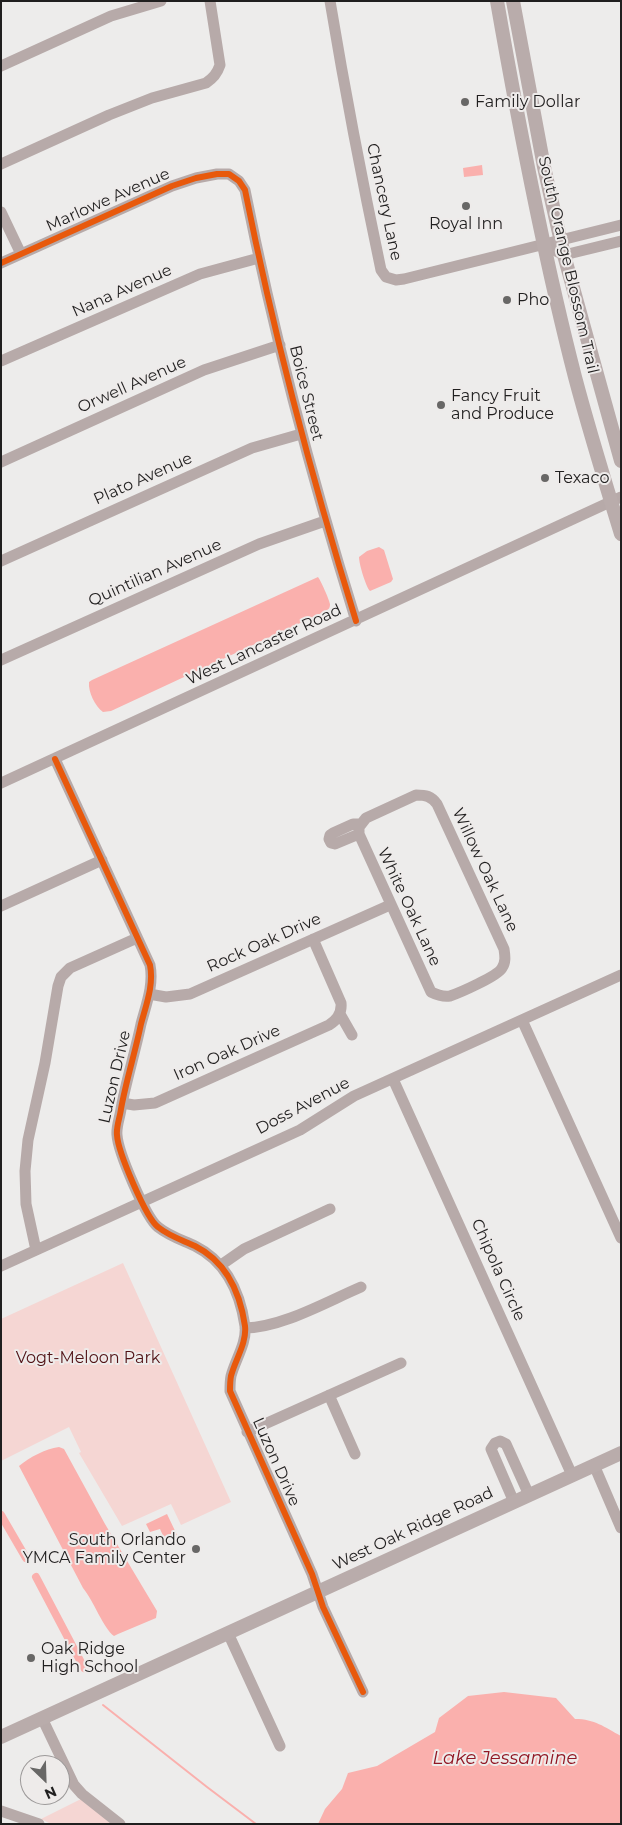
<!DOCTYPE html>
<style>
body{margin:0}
#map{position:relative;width:622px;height:1825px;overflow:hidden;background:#edeceb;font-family:Montserrat,sans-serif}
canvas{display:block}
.frame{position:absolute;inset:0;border:2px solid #201f1f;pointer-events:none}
.north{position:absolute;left:20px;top:1755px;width:50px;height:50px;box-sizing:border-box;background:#eeebea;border:1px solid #9c9999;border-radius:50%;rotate:156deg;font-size:14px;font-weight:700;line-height:20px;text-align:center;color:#201f1f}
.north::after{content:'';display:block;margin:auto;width:18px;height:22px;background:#686766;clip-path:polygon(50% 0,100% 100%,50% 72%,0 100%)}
</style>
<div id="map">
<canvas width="622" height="1825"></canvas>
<div class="frame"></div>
<div class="north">N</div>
</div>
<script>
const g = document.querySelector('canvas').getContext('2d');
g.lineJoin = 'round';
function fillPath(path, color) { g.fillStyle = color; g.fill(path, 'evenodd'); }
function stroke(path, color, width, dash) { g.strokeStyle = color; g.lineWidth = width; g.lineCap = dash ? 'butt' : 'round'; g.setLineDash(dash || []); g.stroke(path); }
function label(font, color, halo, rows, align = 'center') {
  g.font = font + ' Montserrat,sans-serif'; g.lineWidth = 4; g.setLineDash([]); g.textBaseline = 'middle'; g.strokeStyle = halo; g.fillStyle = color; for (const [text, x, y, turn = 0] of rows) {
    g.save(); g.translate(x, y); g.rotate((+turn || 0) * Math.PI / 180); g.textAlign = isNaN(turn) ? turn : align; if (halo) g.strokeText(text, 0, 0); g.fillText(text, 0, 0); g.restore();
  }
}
fillPath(new Path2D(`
 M123,1263L231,1502L181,1525L171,1504L122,1526L79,1453L81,1452L69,1427L1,1461V1319Z
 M81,1799L114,1824H51L41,1819Z`), '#f5d6d3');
fillPath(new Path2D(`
 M482,165L483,175L464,177L463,168Z
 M379,547L384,550L393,579L391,582L370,591C366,587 359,564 359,557L367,551Z
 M318,577C321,581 329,599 330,604C330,609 328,609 326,611L111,711L103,712C95,706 88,692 89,682L92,680Z
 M59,1447L64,1449L105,1524L157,1611L156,1618L118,1634L114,1636C104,1629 93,1600 83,1588L19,1466C30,1457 45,1449 59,1447Z
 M167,1514L177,1535L165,1540L160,1529L150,1532L146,1524Z
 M504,1692L556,1698L575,1719C595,1719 604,1727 621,1736V1824H318L325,1809L342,1789L348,1773L377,1766L435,1732L439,1718L468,1696Z`), '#fab0ad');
stroke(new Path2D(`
 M103,1705L207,1787L256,1824`), '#fab0ad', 2);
stroke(new Path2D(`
 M1,1515L26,1558
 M36,1577L84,1668`), '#fab0ad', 8);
stroke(new Path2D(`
 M330,1C345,91 362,180 381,270L386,277L396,280L404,279L621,225
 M1,66L111,16L161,1
 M1,164L109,115L152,98L206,83C213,78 217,74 220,65L210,1
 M1,212L21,254
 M544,245L564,255L621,241
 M1,263L172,186L196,178L217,174H229L239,181L245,190C274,336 312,479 356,621
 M1,361L200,274L259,258
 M1,462L204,370L280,345
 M1,561L252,448L301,434
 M1,660L259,544L325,521
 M55,759L150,965C154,985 146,1005 141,1024C135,1053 126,1081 121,1109C120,1117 116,1127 117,1135C118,1152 146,1218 158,1227C169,1236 182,1240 195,1246C227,1262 240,1292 245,1326C247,1343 235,1360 231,1376C230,1381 230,1386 230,1391L312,1574L323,1607L363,1692
 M1,783L621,497
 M416,795C426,795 431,796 437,804L504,949C505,956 506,962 502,968C498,976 459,993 450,996C443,997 437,995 431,992L359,834V827L366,818Z
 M359,834L335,844L331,843L329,839L330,835L333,833L353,824H361
 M1,906L102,860
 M149,994L166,997L190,994L390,905
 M340,1014L352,1035
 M522,1020L621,1238
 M393,1079L572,1475
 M122,1103L134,1105L155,1103L329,1025C337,1020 342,1013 341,1003L313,939
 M36,1250L26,1204L25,1171L28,1140L45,1063L58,986L61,977L70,968L137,938
 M221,1265L244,1249L330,1209
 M1,1266L300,1130L354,1096L621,975
 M245,1328C283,1327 326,1302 361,1287
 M329,1395L355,1454
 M247,1432L401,1363
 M594,1465L621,1528
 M514,1502L491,1449L495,1443L500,1441L506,1444L529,1495
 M228,1633L280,1746
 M42,1718L74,1785L82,1794L120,1824
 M1,1811L39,1824`), '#b7aaa9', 11);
stroke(new Path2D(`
 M497,1C519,127 543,253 575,377C589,430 605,482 621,534
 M513,1L544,167L564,255L621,461
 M1,1737L621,1453`), '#b9acab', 14);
stroke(new Path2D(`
 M1,263L172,186L196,178L217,174H229L239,181L245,190C274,336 312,479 356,621
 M55,759L150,965C154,985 146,1005 141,1024C135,1053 126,1081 121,1109C120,1117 116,1127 117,1135C118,1152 146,1218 158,1227C169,1236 182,1240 195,1246C227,1262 240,1292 245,1326C247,1343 235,1360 231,1376C230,1381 230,1386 230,1391L312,1574L323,1607L363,1692`), '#e8590c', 6);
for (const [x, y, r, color] of [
 [465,102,5,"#686766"],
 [466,206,5,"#686766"],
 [507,300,5,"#686766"],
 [441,405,5,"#686766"],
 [545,478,5,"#686766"],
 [196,1549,5,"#686766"],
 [31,1658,5,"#686766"]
]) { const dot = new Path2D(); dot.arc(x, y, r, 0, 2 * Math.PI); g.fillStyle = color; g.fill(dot); stroke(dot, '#eeebea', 2); }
label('16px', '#201f1f', '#eeebea', [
 ["Family Dollar",475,102],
 ["Royal Inn",466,224,"center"],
 ["Pho",517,300],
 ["Fancy Fruit",451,396],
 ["and Produce",451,414],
 ["Texaco",555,478],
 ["South Orlando",186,1540,"right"],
 ["YMCA Family Center",186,1558,"right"],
 ["Oak Ridge",41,1649],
 ["High School",41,1667]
], 'left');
label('16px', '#201f1f', '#eeebea', [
 ["Marlowe Avenue",108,200,-24],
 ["Chancery Lane",384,202,78],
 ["South Orange Blossom Trail",568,265,77],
 ["Nana Avenue",122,291,-24],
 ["Orwell Avenue",132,385,-24],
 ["Boice Street",306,393,76],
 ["Plato Avenue",143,479,-24],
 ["Quintilian Avenue",155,573,-24],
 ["West Lancaster Road",264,645,-25],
 ["Willow Oak Lane",485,870,65],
 ["White Oak Lane",409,907,65],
 ["Rock Oak Drive",264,943,-24],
 ["Iron Oak Drive",227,1053,-24],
 ["Luzon Drive",115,1077,-77],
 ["Doss Avenue",303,1106,-28],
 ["Chipola Circle",498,1270,66],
 ["Luzon Drive",276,1462,66],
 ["West Oak Ridge Road",413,1529,-25]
]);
label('16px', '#511215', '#eeebea', [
 ["Vogt-Meloon Park",88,1358]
]);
label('italic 18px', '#911724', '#eeebea', [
 ["Lake Jessamine",505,1759]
]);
</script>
